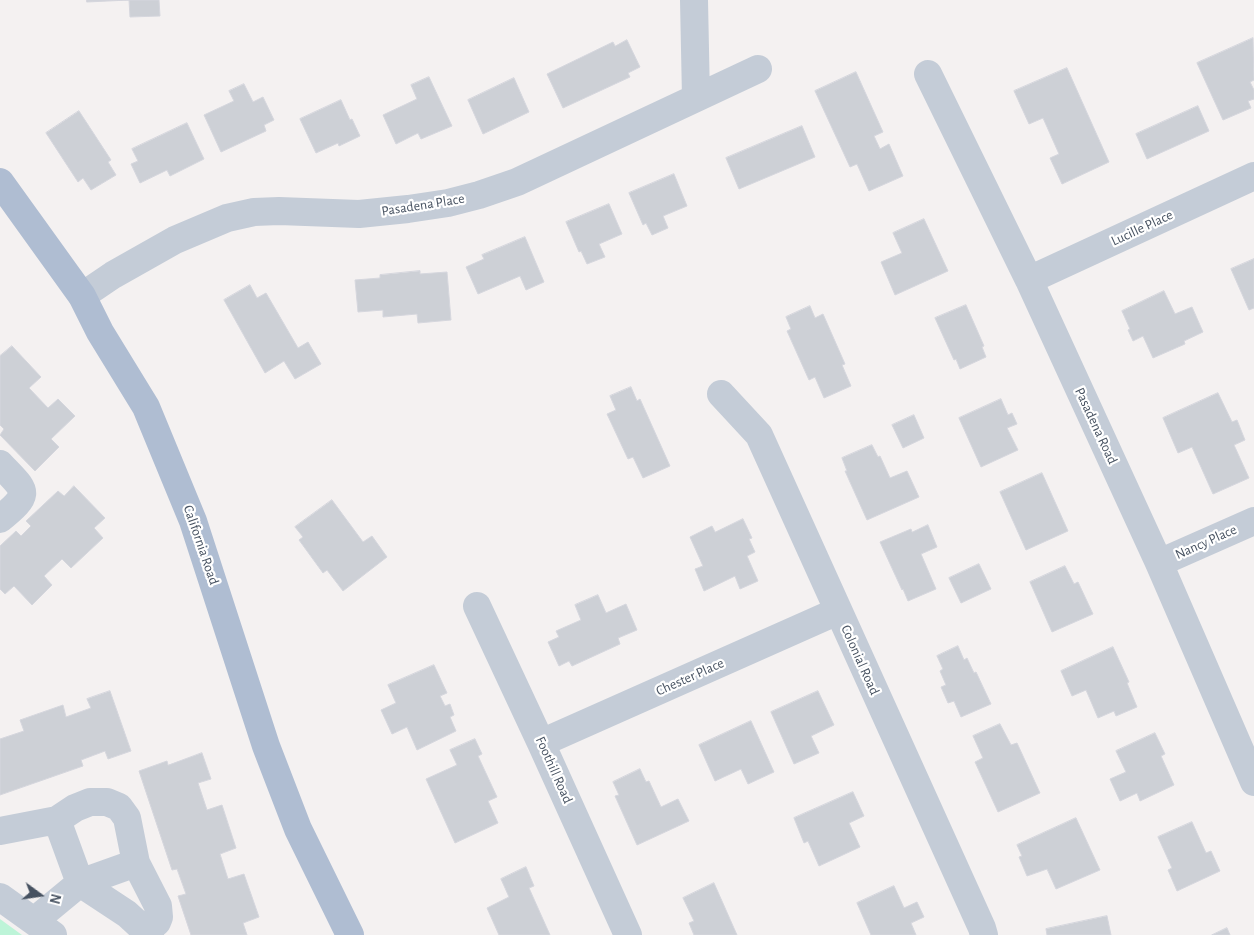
<!DOCTYPE html>
<style>
body{margin:0}
#map{position:relative;width:1254px;height:935px;overflow:hidden;background:#f4f1f1;font-family:"Alegreya Sans",sans-serif}
canvas{display:block}
.north{position:absolute;left:15px;top:870px;width:50px;height:50px;-webkit-text-stroke:4px #fff;paint-order:stroke;rotate:104deg;font-size:14px;font-weight:700;line-height:20px;text-align:center;color:#475261}
.north::after{content:'';display:block;margin:auto;width:18px;height:22px;background:#475261;clip-path:polygon(50% 0,100% 100%,50% 72%,0 100%)}
</style>
<div id="map">
<canvas width="1254" height="935"></canvas>
<div class="north">N</div>
</div>
<script>
const g = document.querySelector('canvas').getContext('2d');
g.lineJoin = 'round';
function fillPath(path, color) { g.fillStyle = color; g.fill(path, 'evenodd'); }
function stroke(path, color, width, dash) { g.strokeStyle = color; g.lineWidth = width; g.lineCap = dash ? 'butt' : 'round'; g.setLineDash(dash || []); g.stroke(path); }
function label(font, color, halo, rows, align = 'center') {
  g.font = font + ' "Alegreya Sans",sans-serif'; g.lineWidth = 4.5; g.setLineDash([]); g.textBaseline = 'middle'; g.strokeStyle = halo; g.fillStyle = color; for (const [text, x, y, turn = 0] of rows) {
    g.save(); g.translate(x, y); g.rotate((+turn || 0) * Math.PI / 180); g.textAlign = isNaN(turn) ? turn : align; if (halo) g.strokeText(text, 0, 0); g.fillText(text, 0, 0); g.restore();
  }
}
fillPath(new Path2D(`
 M0,919L22,935H0Z`), '#bdf4d8');
const building = new Path2D(`
 M87,0H159L160,16L130,17L129,0L87,2Z
 M1253,38L1254,80L1250,82L1254,90V99L1248,101L1251,108L1223,120L1197,63Z
 M627,40L640,67L628,73L630,77L563,108L547,74L613,42L615,46Z
 M1067,68L1109,162L1062,184L1050,158L1059,154L1043,118L1029,124L1014,91Z
 M856,72L883,132L874,136L880,149L889,144L903,176L869,191L857,164L850,167L815,91Z
 M429,77L452,126L421,139L418,133L396,144L383,115L417,99L411,85Z
 M514,78L529,112L483,134L468,100Z
 M244,84L253,102L263,97L274,120L264,125L266,131L221,152L204,115L234,101L229,91Z
 M341,100L350,120L352,119L360,136L339,146L338,143L316,153L300,119Z
 M1198,106L1209,131L1147,159L1136,134Z
 M79,111L111,160L108,162L116,175L91,190L83,178L78,182L46,133Z
 M187,123L204,159L170,176L167,170L140,183L131,164L138,161L132,149Z
 M802,126L815,157L739,189L726,158Z
 M674,174L687,206L663,216L668,228L652,235L646,223L643,225L629,193Z
 M609,204L622,234L599,244L605,257L587,264L581,251L579,252L566,222Z
 M924,219L948,271L895,295L881,262L902,253L893,233Z
 M525,237L544,282L526,290L520,276L478,294L466,267L484,259L482,255Z
 M1254,259V308L1249,310L1231,269Z
 M420,271V274L447,272L451,320L418,323L417,314L383,317V310L358,312L355,280L380,278V275Z
 M250,285L257,298L266,293L298,348L308,342L321,364L295,379L284,361L265,373L224,300Z
 M1164,291L1175,314L1192,307L1203,332L1184,341L1185,344L1153,358L1143,336L1133,341L1128,330L1130,329L1122,311Z
 M966,305L984,346L982,347L986,357L960,369L956,359L954,360L935,318Z
 M810,306L815,318L823,314L845,364L842,365L851,386L824,398L815,377L809,380L787,331L791,329L786,317Z
 M12,346L41,377L29,388L48,408L58,399L75,416L51,439L59,447L35,471L0,435L4,429L0,425V356Z
 M631,387L637,401L640,399L670,466L643,478L633,457L628,459L607,414L616,410L610,396Z
 M1218,393L1232,422L1237,420L1245,440L1234,445L1249,478L1213,494L1192,447L1178,453L1163,418Z
 M1001,399L1008,415L1012,413L1017,424L1007,428L1018,450L981,467L959,418Z
 M914,415L924,438L903,448L892,425Z
 M872,445L878,457L880,456L890,478L907,471L919,497L867,520L845,471H847L842,458Z
 M1042,473L1068,531L1026,550L1000,492Z
 M74,486L105,518L94,528L103,538L71,568L62,559L44,576L52,585L32,605L14,586L5,594L0,589V546L16,531L21,536L31,526L26,521L58,491L64,496Z
 M332,500L363,542L372,536L387,557L343,591L327,570L323,573L299,540L303,537L295,527Z
 M743,519L752,538L749,539L755,552L747,556L758,581L740,589L735,576L704,591L695,569L703,566L690,537L712,526L715,532Z
 M928,525L937,547L921,554L936,589L908,601L903,589L902,590L880,542L911,529L912,532Z
 M979,564L991,589L961,603L949,578Z
 M1065,566L1074,584L1078,582L1093,614L1052,632L1030,582Z
 M598,595L606,613L626,604L637,630L618,638L620,644L572,666L569,661L559,666L548,642L559,637L556,631L581,620L575,605Z
 M958,646L964,660L967,658L974,673L976,672L991,704L961,717L954,701L948,703L941,687L946,685L940,671L943,669L937,656Z
 M1113,647L1129,682L1127,683L1137,707L1116,716L1114,711L1098,718L1086,690L1072,696L1061,671Z
 M434,665L447,693L440,696L445,706L450,704L454,715L450,717L456,731L417,750L407,727L392,734L381,710L396,703L388,685Z
 M110,691L131,751L108,759L105,751L81,760L83,766L0,795V739L24,731L20,720L63,705L66,717L91,708L87,699Z
 M818,691L834,725L811,736L819,753L794,764L771,712Z
 M751,721L774,772L748,784L741,769L715,781L699,745Z
 M1000,724L1011,745L1017,743L1040,793L998,812L975,762L983,758L973,736Z
 M1155,733L1165,754L1161,756L1174,785L1140,801L1137,793L1120,801L1110,779L1126,772L1116,751Z
 M475,739L482,754L478,756L497,797L488,801L498,823L455,843L426,779L457,765L450,750Z
 M202,753L211,779L198,783L207,810L222,805L236,848L220,854L228,879L244,874L259,917L243,923L247,935H191L178,896L186,894L177,869L172,870L139,771L167,761L168,765Z
 M640,769L646,782L649,781L661,807L678,799L689,821L637,845L615,796L619,795L613,782Z
 M853,792L864,816L849,823L860,847L819,866L808,841L804,843L794,818Z
 M1076,818L1100,870L1056,889L1047,869L1027,876L1019,857L1022,856L1017,845Z
 M1192,822L1206,853L1211,851L1220,871L1177,891L1168,870L1172,868L1158,837Z
 M526,867L534,886L529,888L550,935H499L487,908L509,897L501,879Z
 M714,883L737,935H694L689,923L694,921L683,898Z
 M894,886L904,908L917,902L924,917L911,923L916,935H871L857,903Z
 M1107,916L1111,935H1047L1046,929Z
 M1227,928L1230,935H1212Z`);
fillPath(building, '#cdd0d6');
stroke(building, '#d5d6dd', 1);
stroke(new Path2D(`
 M694,0L696,98
 M928,74L1029,280L1159,563L1254,782
 M1029,280L1254,176
 M82,296L113,275L175,240L227,218L254,212L279,211L359,214L408,209L448,203L479,195L517,182L758,69
 M721,394L759,435L982,928L984,935
 M0,464C26,492 33,492 0,519
 M1159,563L1254,521
 M477,606L541,743L628,935
 M541,743L838,611
 M57,820L80,883L136,863
 M0,831L57,820L75,808L90,802H107L119,807L127,818L136,863L158,906L159,917L157,922L147,931
 M0,897L53,935
 M34,921L80,883L127,914L150,935`), '#c4ccd7', 28);
stroke(new Path2D(`
 M0,182L82,296L100,332L146,407L193,521L266,746L298,829L350,935`), '#afbdd2', 28);
label('14px', '#475261', '#fff', [
 ["Pasadena Place",423,205,-9],
 ["Lucille Place",1142,228,-25],
 ["Pasadena Road",1096,426,65],
 ["Nancy Place",1206,542,-24],
 ["California Road",201,545,71],
 ["Colonial Road",860,660,66],
 ["Chester Place",690,677,-24],
 ["Foothill Road",554,770,66]
]);
</script>
